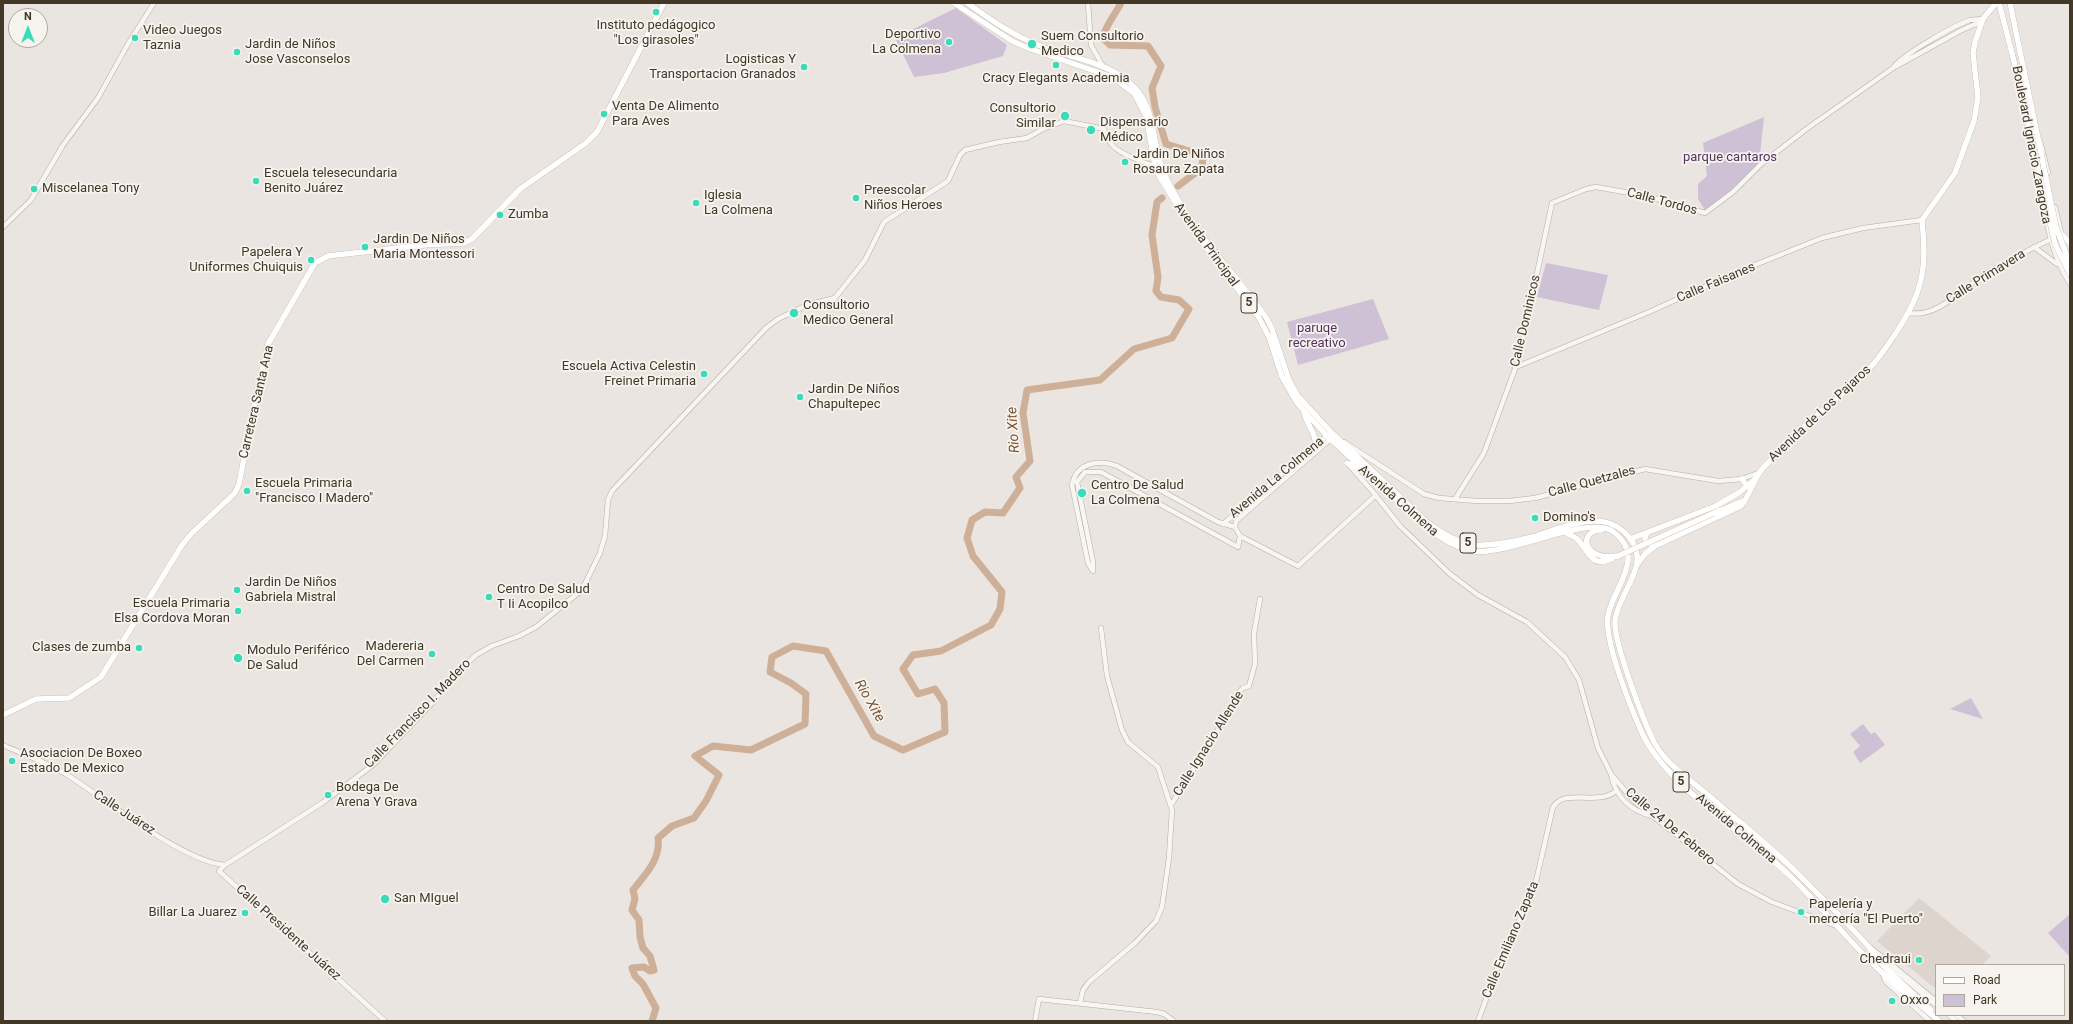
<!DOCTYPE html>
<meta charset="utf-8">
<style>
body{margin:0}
#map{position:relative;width:2073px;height:1024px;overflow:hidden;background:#eae5e0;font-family:Roboto,sans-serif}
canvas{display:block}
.frame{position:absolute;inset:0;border:4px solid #433727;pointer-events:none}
.legend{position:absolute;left:1935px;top:964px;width:130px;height:52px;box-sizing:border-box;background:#f7f4ef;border:1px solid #afa89f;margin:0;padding:5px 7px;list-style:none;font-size:12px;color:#433727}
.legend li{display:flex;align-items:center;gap:8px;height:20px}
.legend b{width:20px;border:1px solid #afa89f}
.north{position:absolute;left:8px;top:8px;width:40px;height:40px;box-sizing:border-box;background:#f7f4ef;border:1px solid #afa89f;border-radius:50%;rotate:0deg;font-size:11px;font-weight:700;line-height:16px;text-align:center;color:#433727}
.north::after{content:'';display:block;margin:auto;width:14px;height:18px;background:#38dcb8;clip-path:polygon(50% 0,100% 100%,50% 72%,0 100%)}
</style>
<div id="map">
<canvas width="2073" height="1024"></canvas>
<div class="frame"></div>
<ul class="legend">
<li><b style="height:5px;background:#fff"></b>Road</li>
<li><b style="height:11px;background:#cec0d5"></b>Park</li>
</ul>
<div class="north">N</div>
</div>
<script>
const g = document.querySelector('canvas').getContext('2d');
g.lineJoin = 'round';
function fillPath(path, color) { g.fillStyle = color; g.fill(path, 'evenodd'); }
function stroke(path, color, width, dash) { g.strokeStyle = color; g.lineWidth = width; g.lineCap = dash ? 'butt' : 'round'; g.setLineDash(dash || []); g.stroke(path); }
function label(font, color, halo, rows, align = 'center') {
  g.font = font + ' Roboto,sans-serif'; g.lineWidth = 3.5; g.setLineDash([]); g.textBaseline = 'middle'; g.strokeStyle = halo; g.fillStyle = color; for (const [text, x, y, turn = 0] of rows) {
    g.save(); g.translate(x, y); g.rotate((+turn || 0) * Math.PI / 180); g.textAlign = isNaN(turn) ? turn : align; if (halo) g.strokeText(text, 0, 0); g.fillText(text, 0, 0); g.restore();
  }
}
fillPath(new Path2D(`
 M1919,898L1991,956L1982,965H1936V989L1877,941Z`), '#ddd5cd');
fillPath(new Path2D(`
 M956,8L1007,45L1003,56L944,73L914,77L895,38Z
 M1764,117L1759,165L1706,212L1698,199V184L1707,176L1703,143Z
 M1546,263L1608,275L1599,310L1537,297Z
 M1373,299L1389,339L1298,365L1287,322Z
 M1971,698L1983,719L1950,709Z
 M1863,724L1871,734L1875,732L1885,745L1860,763L1853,752L1860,746L1850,734Z
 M2070,914V957L2048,933Z`), '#cec0d5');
stroke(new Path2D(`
 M1121,3C1116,13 1104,28 1103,38L1110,45L1148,46L1161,66L1152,88L1155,107L1166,144L1203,155L1202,168L1178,186
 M652,1021L656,1008L643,984L635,976L632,968L644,967L650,971L654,970L650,956L643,948L640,937L639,920L632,910L635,899L633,890C645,875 661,859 658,838L672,826L694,818L706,801L719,775L695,756L713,746L751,750L805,724L806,694L791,683L770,672L772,657L793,646L826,651L874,736L903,750L945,732L944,703L935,689L918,694L903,669L913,655L941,651L991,625L1000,609L1002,592L973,556L967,538L972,520L985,512L1003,513L1020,488L1016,477L1030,461L1023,413L1027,390L1100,380L1134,349L1172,338L1189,309L1179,300L1161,297L1156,291L1158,277L1152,235L1157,202L1162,198`), '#ceaf97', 7);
const minor = new Path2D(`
 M1088,3L1091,45L1104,68
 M1893,68C1900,56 1955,25 1970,20C1974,19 1979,20 1983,19
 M2040,141L2048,173
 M2039,185C2047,221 2050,252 2070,284
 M2055,207L2062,237
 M3,227L31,200L63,145L98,98L128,44L154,3
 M2034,247L2057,264
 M1909,313C1937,318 1961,290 1982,276C2006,262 2031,248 2056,237
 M1516,367L1649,312L1735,273L1822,238L1863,228L1922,220
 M1344,442L1424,494L1439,498L1477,501H1509L1535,498L1645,469L1718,481L1742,479L1758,473
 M1349,465L1373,492L1400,526L1450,574L1478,595L1527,622L1565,657L1579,680L1598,748L1611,774L1634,801L1738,884L1772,902L1834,925
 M1455,499L1484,453L1519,358L1552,203L1586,189L1596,187L1647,196L1705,213L1733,192L1760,165L1805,130L1893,68L1960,31L1973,25L1981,23
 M1223,524L1328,435
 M1235,527L1240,536L1298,566L1376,495
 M1235,527L1236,521L1333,437
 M1093,571V562L1077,482L1085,472H1101L1238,547L1240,536
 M1093,571L1088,563L1072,485C1076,463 1098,459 1117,466L1218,522L1235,527
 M3,745C25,755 49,763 69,776C106,800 184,862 225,865
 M1611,774C1615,796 1630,811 1652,816
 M1171,805L1223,722L1240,691L1243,688L1249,686L1255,664L1254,633L1260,599
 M1871,948L1936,1001
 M1882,958L1884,961L1936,1005
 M1883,974L1885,981L1930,1021
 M1080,1003L1083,990L1089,982L1135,943L1156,921L1162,907L1169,858L1172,810L1158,767L1128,742L1122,730L1107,676L1101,628
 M1949,1015L1956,1021
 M1956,1015L1964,1021
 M385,1021L219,871L225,865L322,803L373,765L433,702L457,672L476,655L492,646L519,636L536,627L582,590L600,553L605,536L608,500L612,491L766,328L778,319L807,305L835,298L865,260L884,222L948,181L960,155L965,150L999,142L1027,138L1043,129L1064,121L1104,129C1106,135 1108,141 1113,146C1119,153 1148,165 1157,166
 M1035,1021L1039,999L1157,1012L1164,1014L1174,1021
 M1478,1021L1504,950L1534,890L1553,807C1566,787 1596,807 1616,791`);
const major = new Path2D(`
 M954,3L1012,41L1028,48L1112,77L1134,93L1146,116L1155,166L1159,176L1189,224L1258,316L1269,337L1282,377L1297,403L1327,436L1426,527C1441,538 1456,548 1474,551C1510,556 1591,512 1615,533C1646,559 1613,587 1608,616C1604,642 1632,711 1643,735C1669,788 1747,834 1790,876C1820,905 1846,938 1876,967C1896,986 1918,1003 1939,1021
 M967,3C991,20 1015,37 1043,47C1069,57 1108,63 1129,82C1158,106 1150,142 1164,173C1188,228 1233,270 1267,319L1272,329L1289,380L1298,396L1331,432L1428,523C1442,533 1457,543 1476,545C1494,546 1514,541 1532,537C1559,529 1598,509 1623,531C1658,561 1618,590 1615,621C1613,641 1644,722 1654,742C1667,766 1692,781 1713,799C1740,823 1770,846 1796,872C1820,896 1845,920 1868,946C1872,951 1875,957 1880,962C1896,979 1914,994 1931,1010
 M1999,3L2013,57L2037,164
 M2010,3L2041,153
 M2061,234L2070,243
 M1304,411C1306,425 1316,432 1316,446
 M1347,463L1359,469
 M1742,479L1747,486
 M1714,513L1745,500
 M1602,530C1579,529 1580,562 1618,556
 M1564,532C1569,534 1574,536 1578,540C1589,551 1590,568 1612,559
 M1647,533L1645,538L1646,543L1655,546
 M1630,539L1716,506L1740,492L1755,479
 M1637,565L1645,554L1655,546L1741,506C1751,494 1753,478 1764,467C1781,449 1799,430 1818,414C1832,401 1847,391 1860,379C1880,359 1912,313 1919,287C1926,265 1924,242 1922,220L1955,173L1974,121L1978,97L1973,53L1975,42L1983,19L1996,3
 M3,715L36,699L69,698L101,677L182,545L191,534L235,493L239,484L256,397L268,344L315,263L328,256L424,245L464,243L472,239L520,189L586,143L597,132L664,3`);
stroke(minor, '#b5ada5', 5.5);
stroke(major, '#b7ab9e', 6);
stroke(minor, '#f8f6f3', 4.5);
stroke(major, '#fff', 5.5);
const majorBridge = new Path2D(`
 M2041,153L2056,227L2070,264
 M2037,164L2055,244L2070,274
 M1618,556L1714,513`);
stroke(majorBridge, '#b7ab9e', 6, []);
stroke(majorBridge, '#fff', 5.5);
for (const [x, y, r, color] of [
 [656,12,4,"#38dcb8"],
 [135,38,4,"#38dcb8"],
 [949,42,4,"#38dcb8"],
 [1032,44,5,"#38dcb8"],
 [237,52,4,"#38dcb8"],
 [1056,65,4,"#38dcb8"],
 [804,67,4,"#38dcb8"],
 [604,114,4,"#38dcb8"],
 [1065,116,5,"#38dcb8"],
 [1091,130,5,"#38dcb8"],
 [1125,162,4,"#38dcb8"],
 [256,181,4,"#38dcb8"],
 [34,189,4,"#38dcb8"],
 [856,198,4,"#38dcb8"],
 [696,203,4,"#38dcb8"],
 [500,215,4,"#38dcb8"],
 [365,247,4,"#38dcb8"],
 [311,260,4,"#38dcb8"],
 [794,313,5,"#38dcb8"],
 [704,374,4,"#38dcb8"],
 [800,397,4,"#38dcb8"],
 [247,491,4,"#38dcb8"],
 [1082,493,5,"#38dcb8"],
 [1535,518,4,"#38dcb8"],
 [237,590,4,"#38dcb8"],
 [489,597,4,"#38dcb8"],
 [238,611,4,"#38dcb8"],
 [139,648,4,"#38dcb8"],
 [432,654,4,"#38dcb8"],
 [238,658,5,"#38dcb8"],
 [12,761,4,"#38dcb8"],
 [328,795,4,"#38dcb8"],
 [385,899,5,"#38dcb8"],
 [1801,912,4,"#38dcb8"],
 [245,913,4,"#38dcb8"],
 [1919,960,4,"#38dcb8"],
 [1892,1001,4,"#38dcb8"]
]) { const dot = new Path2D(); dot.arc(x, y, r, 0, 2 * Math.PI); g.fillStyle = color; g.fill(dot); stroke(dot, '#f7f4ef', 1.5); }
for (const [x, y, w] of [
 [1249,303,16],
 [1468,543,16],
 [1681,782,16]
]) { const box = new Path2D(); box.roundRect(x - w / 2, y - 10, w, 20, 3); g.fillStyle = '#f7f4ef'; g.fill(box); stroke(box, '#433727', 1); }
label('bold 12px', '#433727', null, [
 ["5",1249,303],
 ["5",1468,543],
 ["5",1681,782]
]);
label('13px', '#433727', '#f7f4ef', [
 ["Instituto pedágogico",656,26,"center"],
 ["\"Los girasoles\"",656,41,"center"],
 ["Video Juegos",143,31],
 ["Taznia",143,46],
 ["Deportivo",941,35,"right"],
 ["La Colmena",941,50,"right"],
 ["Suem Consultorio",1041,37],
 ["Medico",1041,52],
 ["Jardin de Niños",245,45],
 ["Jose Vasconselos",245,60],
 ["Logisticas Y",796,60,"right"],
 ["Transportacion Granados",796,75,"right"],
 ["Cracy Elegants Academia",1056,79,"center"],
 ["Venta De Alimento",612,107],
 ["Para Aves",612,122],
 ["Consultorio",1056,109,"right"],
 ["Similar",1056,124,"right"],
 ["Dispensario",1100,123],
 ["Médico",1100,138],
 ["Jardin De Niños",1133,155],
 ["Rosaura Zapata",1133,170],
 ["Escuela telesecundaria",264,174],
 ["Benito Juárez",264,189],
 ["Miscelanea Tony",42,189],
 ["Preescolar",864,191],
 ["Niños Heroes",864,206],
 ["Iglesia",704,196],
 ["La Colmena",704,211],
 ["Zumba",508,215],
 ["Jardin De Niños",373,240],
 ["Maria Montessori",373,255],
 ["Papelera Y",303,253,"right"],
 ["Uniformes Chuiquis",303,268,"right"],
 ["Consultorio",803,306],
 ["Medico General",803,321],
 ["Escuela Activa Celestin",696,367,"right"],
 ["Freinet Primaria",696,382,"right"],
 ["Jardin De Niños",808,390],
 ["Chapultepec",808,405],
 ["Escuela Primaria",255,484],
 ["\"Francisco I Madero\"",255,499],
 ["Centro De Salud",1091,486],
 ["La Colmena",1091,501],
 ["Domino's",1543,518],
 ["Jardin De Niños",245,583],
 ["Gabriela Mistral",245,598],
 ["Centro De Salud",497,590],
 ["T Ii Acopilco",497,605],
 ["Escuela Primaria",230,604,"right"],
 ["Elsa Cordova Moran",230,619,"right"],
 ["Madereria",424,647,"right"],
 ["Del Carmen",424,662,"right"],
 ["Clases de zumba",131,648,"right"],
 ["Modulo Periférico",247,651],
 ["De Salud",247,666],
 ["Asociacion De Boxeo",20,754],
 ["Estado De Mexico",20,769],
 ["Bodega De",336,788],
 ["Arena Y Grava",336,803],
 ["San MIguel",394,899],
 ["Papelería y",1809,905],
 ["mercería \"El Puerto\"",1809,920],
 ["Billar La Juarez",237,913,"right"],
 ["Chedraui",1911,960,"right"],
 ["Oxxo",1900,1001]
], 'left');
label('13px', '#433727', '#f7f4ef', [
 ["Boulevard Ignacio Zaragoza",2031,145,79],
 ["Calle Tordos",1662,202,15],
 ["Avenida Principal",1206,245,54],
 ["Calle Primavera",1986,277,-32],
 ["Calle Faisanes",1716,283,-23],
 ["Calle Dominicos",1526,321,-77],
 ["Carretera Santa Ana",257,402,-77],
 ["Avenida de Los Pajaros",1820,414,-43],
 ["Avenida La Colmena",1277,478,-40],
 ["Calle Quetzales",1592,482,-15],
 ["Avenida Colmena",1398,501,41],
 ["Calle Francisco I. Madero",418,714,-46],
 ["Calle Ignacio Allende",1209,744,-58],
 ["Calle Juárez",124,813,33],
 ["Calle 24 De Febrero",1670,827,40],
 ["Avenida Colmena",1736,829,40],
 ["Calle Presidente Juárez",288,933,42],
 ["Calle Emiliano Zapata",1511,940,-67]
]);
label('13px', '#553261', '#f7f4ef', [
 ["parque cantaros",1730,158],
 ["paruqe",1317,329],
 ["recreativo",1317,344]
]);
label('italic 14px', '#7c532c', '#f7f4ef', [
 ["Rio Xite",1014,430,-94],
 ["Rio Xite",869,701,60]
]);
</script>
